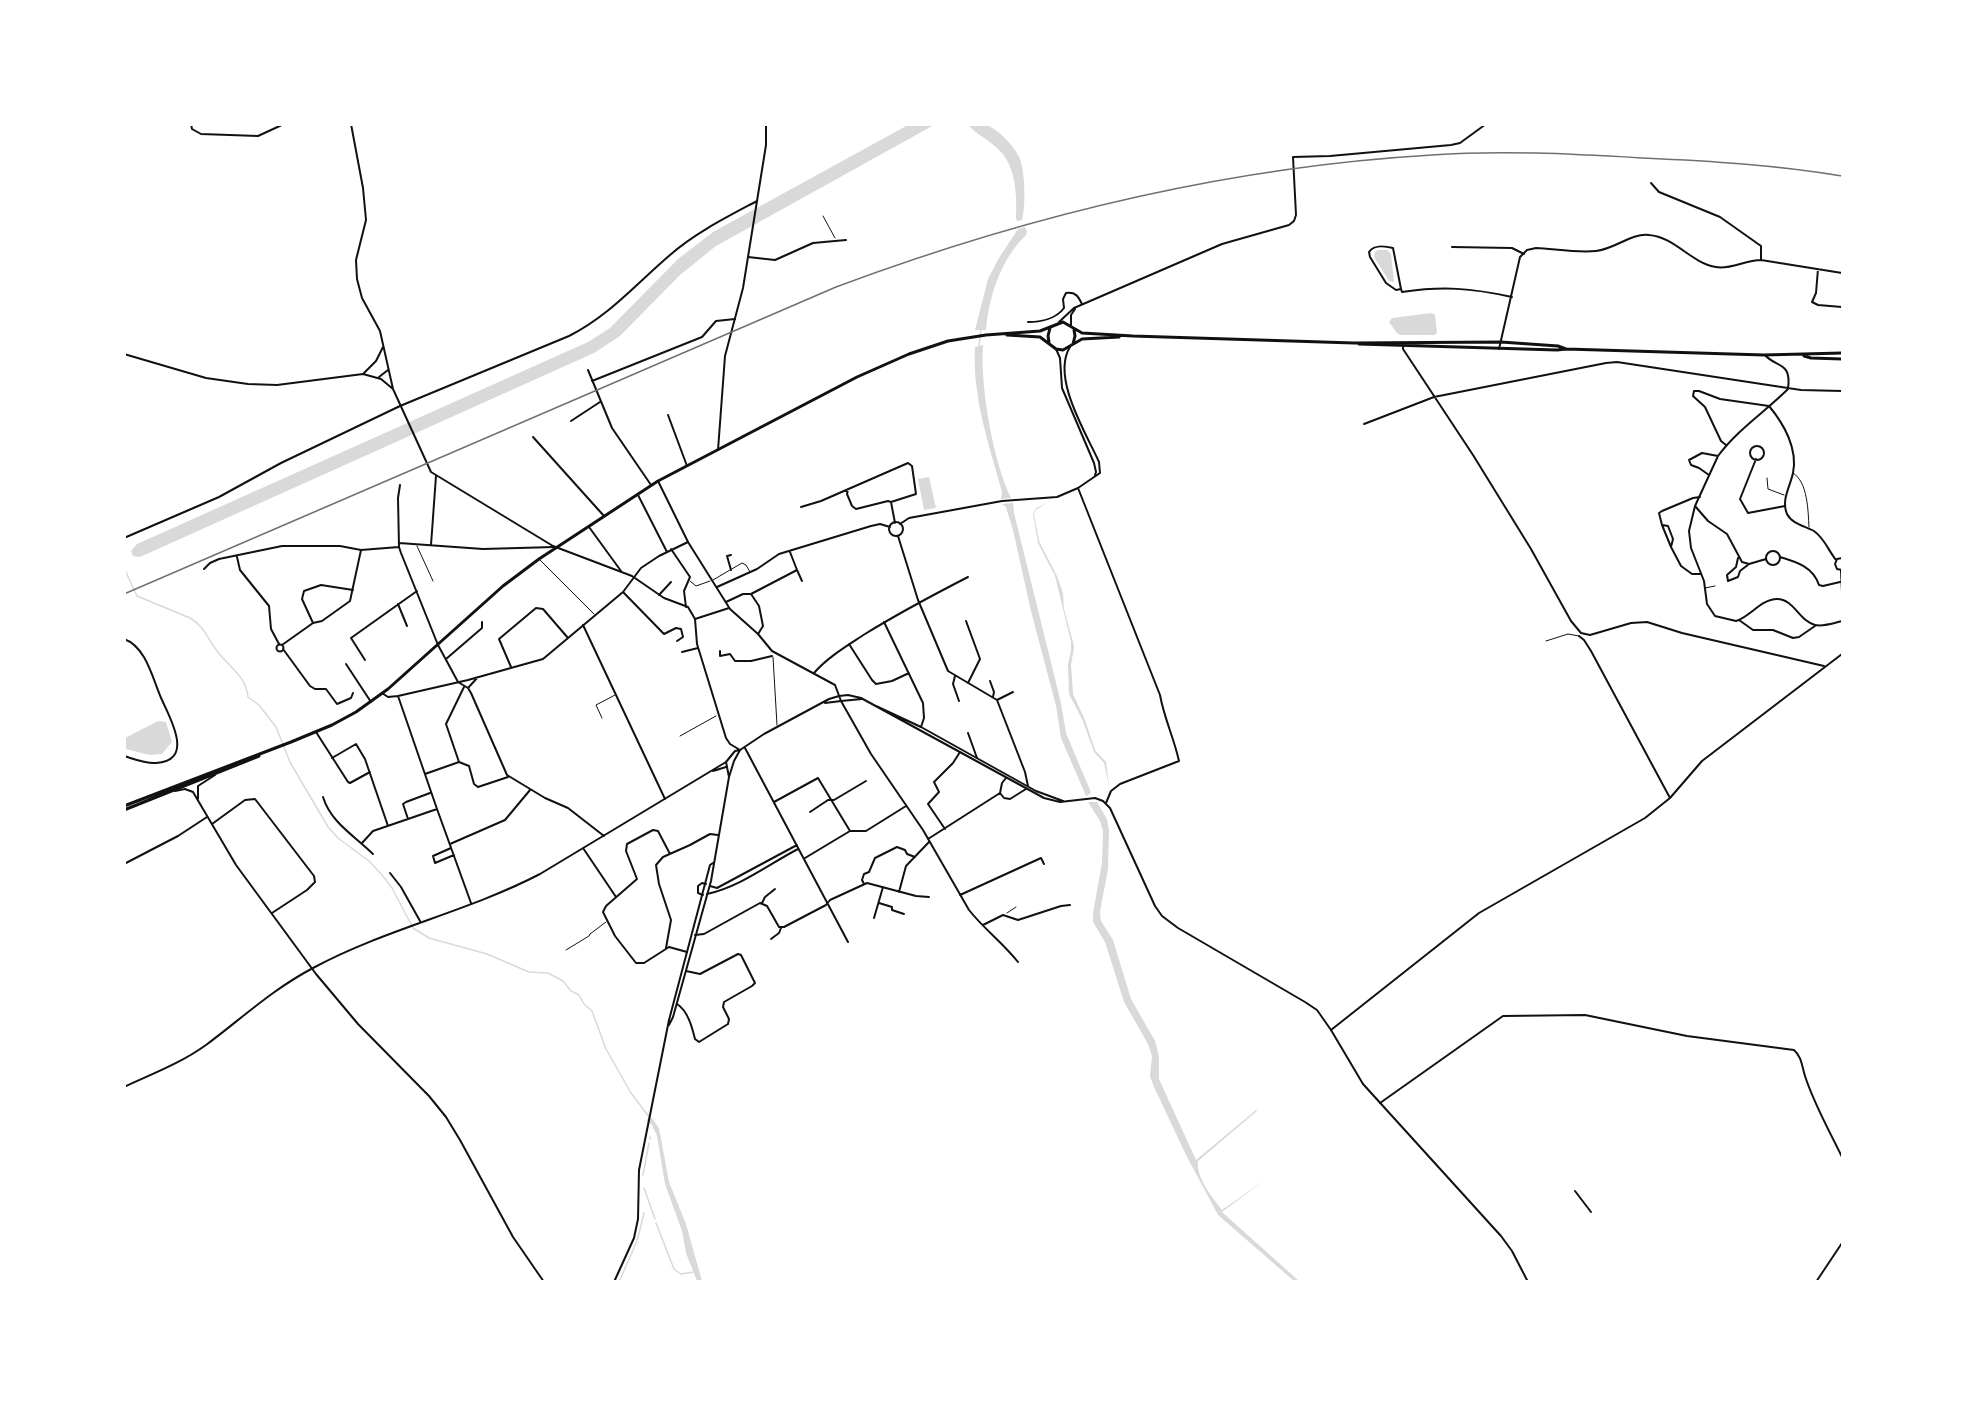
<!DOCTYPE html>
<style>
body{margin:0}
#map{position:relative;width:1967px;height:1406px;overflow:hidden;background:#fff;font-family:Mulish,sans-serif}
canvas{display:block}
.frame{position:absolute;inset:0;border:126px solid #fff;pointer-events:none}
</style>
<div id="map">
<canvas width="1967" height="1406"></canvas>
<div class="frame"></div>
</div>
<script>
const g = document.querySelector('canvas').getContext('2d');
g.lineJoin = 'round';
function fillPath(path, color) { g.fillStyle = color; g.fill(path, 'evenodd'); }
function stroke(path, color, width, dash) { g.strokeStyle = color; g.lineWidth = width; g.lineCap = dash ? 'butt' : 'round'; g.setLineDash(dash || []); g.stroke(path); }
fillPath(new Path2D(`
 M908,125H934L716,246L680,275L620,336L594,353L140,557L133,556L131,551L137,544L588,342L610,328L678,259L713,232Z
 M968,125C974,124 982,123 987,125C999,130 1015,147 1020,159C1025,172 1026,207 1022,220L1017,221L1016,218C1017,195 1016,165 998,149C989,140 976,134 968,125Z
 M1025,227L1027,232L1026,235C1001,259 989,296 986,330H975L988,279L999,258L1018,229Z
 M1378,250H1387L1391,254L1394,282L1389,281L1374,257L1375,252Z
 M1431,313L1435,315L1437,333L1434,335H1400L1397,333L1389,322L1392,318Z
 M983,345C980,386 993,461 1011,498L1001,499L1002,492C989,444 972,397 975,347Z
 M929,477L936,508L924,510L918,479Z
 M1013,503L1014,513L1061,703L1066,733L1090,790L1091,793L1086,796L1061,738L1056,706L1031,611L1013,530L1006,507L1002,504Z
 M1046,503L1036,510L1034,514L1039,541L1057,576L1063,593L1064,609L1073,642L1074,647L1071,665L1073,694L1085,720L1095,750L1106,762L1109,786L1104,763L1094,752L1083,721L1069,694L1068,665L1071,650V642L1055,576L1038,543L1033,514L1036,508Z
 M158,721L166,722L172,742L162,754L150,755L125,749V738Z
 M1088,802H1097L1107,819L1109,831L1108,869L1100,912L1101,921L1113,940L1131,999L1155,1041L1159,1056V1079L1196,1160L1256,1110L1257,1111L1198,1161C1196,1178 1212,1197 1222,1210L1265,1180L1222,1212L1299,1281H1294L1218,1215L1186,1155L1154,1087L1150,1076L1152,1056L1148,1044L1124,1002L1105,942L1093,922V913L1102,863L1103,831L1100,821Z
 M649,1114L659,1128L669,1182L686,1224L702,1281H697L686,1253L682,1231L665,1184L657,1136L652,1125L647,1121Z`), '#d9d9d9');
stroke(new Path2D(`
 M979,346L981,330
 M124,568L137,596L190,618C204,626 208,639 217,651C229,667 246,676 248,697L259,705L276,727L290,762L328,827L338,838L369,861L382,875L392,888L413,928L429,938L487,954L529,972L548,973L563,981L571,991L579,995L584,1004L592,1011L606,1049L631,1093L650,1118
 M650,1139V1137
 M643,1175L649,1143
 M644,1188L655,1219
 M656,1223L674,1269L681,1274L694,1272
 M619,1282L637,1241L644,1213`), '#d9d9d9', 1.5);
stroke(new Path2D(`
 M823,216L835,238
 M1793,473C1808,482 1808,511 1809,527
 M1767,478L1768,489L1784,495
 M417,546L433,581
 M539,559L594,614
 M713,580L742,563L746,565L750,572
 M690,581L696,586L710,581
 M1705,588L1715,586
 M1546,641L1568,634L1579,636
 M773,657L777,725
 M602,718L596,705L615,695
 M680,736L716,716
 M1007,913L1016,907
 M566,950L589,936L590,934L606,922`), '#111', 1);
stroke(new Path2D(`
 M191,124L192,129L201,134L258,136L284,124
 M1651,183L1659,192L1720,217L1761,246V260
 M1452,247L1512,248L1524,254
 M748,257L775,260L813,243L846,240
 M1818,269L1816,293L1812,302L1818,305L1842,307
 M1401,289L1396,290L1386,283L1370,257L1369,252C1374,244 1385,246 1393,248L1401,289L1402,292C1443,286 1471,288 1512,297
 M1028,322C1040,322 1056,319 1064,308L1063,299L1066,293C1076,292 1078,296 1082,304
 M1403,346V349L1473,455L1531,549L1571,621L1581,633L1590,635L1631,623L1647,622L1682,633L1824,666
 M1056,349L1060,358L1062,388L1094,463L1096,472L1095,475
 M1499,349L1520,257L1527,250L1536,248C1555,249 1577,253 1596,251C1615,249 1631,233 1649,235C1675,237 1691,263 1716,267C1730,270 1745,260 1761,260L1842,273
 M1765,355C1776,368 1792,361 1788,389C1765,412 1738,429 1718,456L1695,506L1689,531L1691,548L1704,581L1707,604L1715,616L1736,621C1750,617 1761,599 1777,599C1794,599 1799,621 1815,625C1823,627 1834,623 1842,621
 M588,370L612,428L651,485
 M592,381L702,337L716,321L735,319
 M668,415L687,466
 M571,421L600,402
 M1364,424L1434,397L1606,363L1617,362L1801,390L1842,391
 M533,437L604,516
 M1726,445L1721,441L1705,407L1693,396L1694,391H1699L1720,399L1769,406C1784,424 1798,449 1793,473C1790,487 1781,500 1787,514C1792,524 1805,526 1814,531C1825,539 1828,550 1836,560
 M1750 453a7 7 0 1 1 14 0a7 7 0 1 1-14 0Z
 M1756,459L1740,499L1748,513L1785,506
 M1709,475L1699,468L1691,465L1689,460L1702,453L1718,456
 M400,485L398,498L399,547L401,553L438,645L458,682L468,688L471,693L507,775L545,798L568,808L604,836
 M1078,488L1160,695C1164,718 1174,738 1179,761L1120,784L1111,791L1106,803
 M638,495L667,552
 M1700,497L1693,498L1662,511L1659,513L1662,525L1668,526L1673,539L1671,547L1681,566L1692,574H1701
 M891,502L895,523
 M1695,506L1708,521L1727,534L1742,562L1749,564L1766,559
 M801,507L821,501L908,463L912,466L916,494L891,502L888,501L856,509L852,506L847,494L848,489
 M889 529a7 7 0 1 1 14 0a7 7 0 1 1-14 0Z
 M900,524L909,518L1002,501L1057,497L1078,488L1100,473L1099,462C1086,433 1051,377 1070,347
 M1662,525L1671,547
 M589,527L621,571
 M898,536L918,600L948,671L997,700
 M124,538L219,497L281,463L400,406L569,336C609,316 636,284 670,255C695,233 727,217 757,201
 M399,543L483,549L554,547
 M431,545L436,476
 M671,549L690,577L684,591L686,607
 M1766 558a7 7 0 1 1 14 0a7 7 0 1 1-14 0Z
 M237,557L240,570L269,606L271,629L279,644
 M1780,557C1797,562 1813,567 1819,585L1823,586L1840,582
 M1738,558L1736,567L1727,575L1728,581L1738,577L1740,571L1749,564
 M1842,558L1837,559L1835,564L1837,569L1842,570
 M204,569L210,563L219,559L282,546H340L361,550L399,547
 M731,570L727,556L731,555
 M797,570L802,581
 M1841,571L1842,592
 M717,587L757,569L779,554L871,526L880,524L890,527
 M623,592L664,634L676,628L681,629L683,637L677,641
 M751,594L759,606L763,626L758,634
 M659,595L671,582
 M726,602L743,594H751L797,570L790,552
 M398,604L407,626
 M695,619L729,608
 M1739,620L1753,630H1773L1793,638L1799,637L1815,626
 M966,621L980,659L968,683
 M884,622L923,703L924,718L921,727
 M313,623L302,599L304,591L321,585L353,590
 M583,625L665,799
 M1579,636L1584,640L1591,651L1670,798
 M124,639C147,647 153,681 162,700C170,718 195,761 156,763C146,764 134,759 124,756
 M849,644L872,680L876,684L892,681L909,673
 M276.5 648a3.5 3.5 0 1 1 7 0a3.5 3.5 0 1 1-7 0Z
 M282,645L313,623L322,621L350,601L361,550
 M283,649L310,686L315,689H326L337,704L351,698L353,693
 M720,651V656L730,654L735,661H751L772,656
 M682,652L698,648
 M446,659L482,628V622
 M365,660L351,638L417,591
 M346,664L371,702
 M511,667L499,639L536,608L543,609L568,638
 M814,673C828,657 847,646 865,634C899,613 933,595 968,577
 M955,676L953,684L959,701
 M990,681L994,692L993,697
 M468,688L478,677
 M382,693L388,697L398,696L468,680L543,659L623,592L641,568L659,556L688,542
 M398,696L437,809L471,903
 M997,700L1025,772L1028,786
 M997,700L1013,692
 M825,703L841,701L871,754L923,830L969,910C984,929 1003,943 1018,962
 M316,732L348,782L350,783L370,772
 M968,733L977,758
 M745,748L848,942
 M740,750L764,734L829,699L839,696
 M332,758L356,744L365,759L388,826
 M459,762L446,724L464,687
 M713,771L726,767
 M425,774L459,762L469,766L474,784L478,787L508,777
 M430,793L406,802L403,804L408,819L437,809
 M1000,793L1004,798L1010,799L1026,789
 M323,797C331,823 355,836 373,854
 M774,802L818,778L850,831
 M810,812L828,800H834L866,781
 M212,824L245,800L255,799L314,876L315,882L307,890L272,913
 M945,829L928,804L939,792L934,782L953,763L960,752
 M928,839L1000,793L1002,783L1006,778
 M362,843L373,831L408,819
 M450,844L505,820L530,790
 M451,848L433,856L435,863L454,855
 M583,848L616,897
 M670,854L658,831L653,830L627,844L626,851L637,879L606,906L603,912L615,936L636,963H644L669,947L687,952
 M805,858L850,831H866L906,806
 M124,864L178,836L207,817
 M390,873L401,887L420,921
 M864,884L862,880L864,874L869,872L875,858L897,847L905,850L907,854L915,857
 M710,886L717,888L797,845
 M899,892L906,866L929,842
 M707,894C740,887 769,864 798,849
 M703,895L698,893V886L702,883L706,884
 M960,895L1041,858L1044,864
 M762,903L765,897L775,889
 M879,903L892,907V910L904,914
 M874,918L883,887
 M983,925L1003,915L1018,920L1061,906L1070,905
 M695,935L704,934L760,903L767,906L779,927H784L826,905L830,900L867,883L916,896L929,897
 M771,939L779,933L781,928
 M666,948L671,920L659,884L656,865L663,857L690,845L710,834L718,835
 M677,1004C688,1011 692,1027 695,1039L699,1042L728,1024L729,1019L723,1007L724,1002L752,986L755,983L741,955L738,954L700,974L686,971
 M1331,1030L1479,913L1645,818L1670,798L1702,761L1842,654
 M124,1087C152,1074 181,1063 206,1045C241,1019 273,989 313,968C385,929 467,912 540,874L726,762
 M1380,1103L1503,1016L1585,1015L1687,1036L1794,1050C1802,1057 1802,1067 1805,1076C1814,1104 1829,1130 1842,1157
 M1575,1191L1591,1212
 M1816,1282L1842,1243`), '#111', 2);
stroke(new Path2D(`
 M351,124L363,188L366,220L356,260L357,279L362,298L380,331L393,389
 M1059,322L1074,308L1222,244L1289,225L1294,221L1296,215L1293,157L1330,156L1451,145L1460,143L1486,124
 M1071,325V315L1075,309
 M124,354L206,378L248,384L277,385L363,374L381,379L393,389L431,472L553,546L632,576L664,598L688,607L695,619L697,644L726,738L730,744L740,750
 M364,373L376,361L383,347
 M379,377L388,370
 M718,450L725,356L743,288L766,145V124
 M658,481L688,542L730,609L758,634L772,651L835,685L841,701L862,699
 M839,696L848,695L861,698L1044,798L1060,802L1095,798L1103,801L1110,808L1155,906L1162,916L1178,928L1305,1002L1317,1010L1331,1030L1363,1084L1501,1236L1512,1251L1528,1282
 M876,706L921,727L1036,791L1063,801
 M729,777L726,762L735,751L740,750
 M175,791L185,789L193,792L236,865L316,974L358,1024L429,1096L446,1117L460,1140L513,1237L544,1282
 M198,799V786L215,775
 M669,1025L673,1017L711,881L729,777L734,761L740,750
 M614,1282L634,1238L638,1219L639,1170L669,1020L710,865L713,863`), '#111', 2);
stroke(new Path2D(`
 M1007,335L1040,337L1056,349L1063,350L1082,339L1119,337
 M1049,342L1048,336L1050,328
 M1073,344L1075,336L1074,330
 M1359,344L1557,350L1566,349L1764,355L1842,353
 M1804,356L1811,358L1842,359
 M124,806L291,742L332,725L356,712L388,689L503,586L539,559L658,481L857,377L909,354L948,341L986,335L1040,331L1063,322L1082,333L1133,336L1354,343L1501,342L1558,346L1566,349
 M124,810L259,756`), '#111', 3);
stroke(new Path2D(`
 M124,594L836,287C1026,216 1228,167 1432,155C1502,150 1572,154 1643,158C1710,161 1776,165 1842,176`), '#707070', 1.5);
</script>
